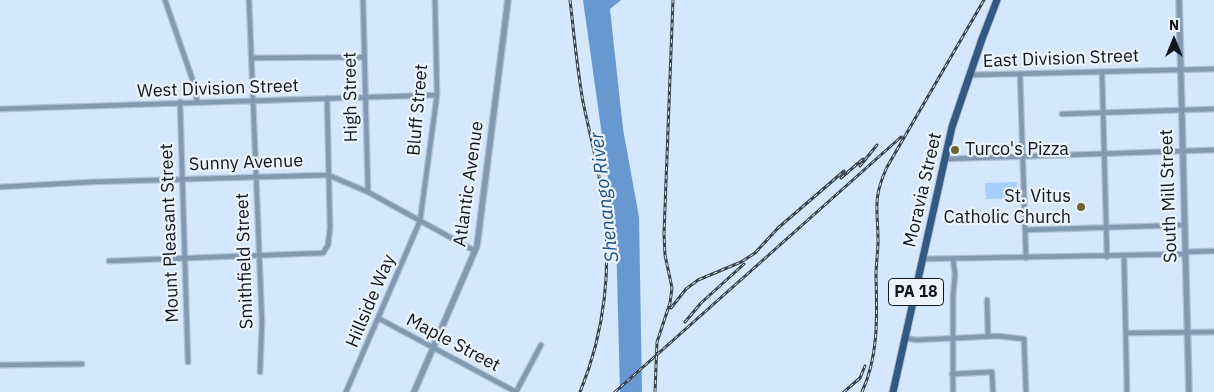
<!DOCTYPE html>
<style>
body{margin:0}
#map{position:relative;width:1214px;height:392px;overflow:hidden;background:#d4e7fd;font-family:"IBM Plex Sans",sans-serif}
canvas{display:block}
.north{position:absolute;left:1149px;top:15px;width:50px;height:50px;-webkit-text-stroke:4px #ebf3fc;paint-order:stroke;rotate:0deg;font-size:14px;font-weight:700;line-height:20px;text-align:center;color:#0f161d}
.north::after{content:'';display:block;margin:auto;width:18px;height:22px;background:#0f161d;clip-path:polygon(50% 0,100% 100%,50% 72%,0 100%)}
</style>
<div id="map">
<canvas width="1214" height="392"></canvas>
<div class="north">N</div>
</div>
<script>
const g = document.querySelector('canvas').getContext('2d');
g.lineJoin = 'round';
function fillPath(path, color) { g.fillStyle = color; g.fill(path, 'evenodd'); }
function stroke(path, color, width, dash) { g.strokeStyle = color; g.lineWidth = width; g.lineCap = dash ? 'butt' : 'round'; g.setLineDash(dash || []); g.stroke(path); }
function label(font, color, halo, rows, align = 'center') {
  g.font = font + ' "IBM Plex Sans",sans-serif'; g.lineWidth = 4.5; g.setLineDash([]); g.textBaseline = 'middle'; g.strokeStyle = halo; g.fillStyle = color; for (const [text, x, y, turn = 0] of rows) {
    g.save(); g.translate(x, y); g.rotate((+turn || 0) * Math.PI / 180); g.textAlign = isNaN(turn) ? turn : align; if (halo) g.strokeText(text, 0, 0); g.fillText(text, 0, 0); g.restore();
  }
}
fillPath(new Path2D(`
 M1017,182V198L986,199L985,183Z`), '#a4cffe');
fillPath(new Path2D(`
 M583,0H621L610,9L623,129L639,217L642,392H620L616,235Z`), '#6799d0');
const minor = new Path2D(`
 M165,0L195,87L197,102
 M249,0L262,322L260,372
 M363,0L368,192
 M252,58L364,57
 M1102,72L1107,257
 M1020,74L1026,258
 M969,75L1214,69
 M180,102L188,362
 M0,109L437,95
 M1062,114L1214,109
 M945,159L1214,150
 M0,187L91,182L328,175L368,192L475,251
 M1025,230L1185,225
 M1186,252L1214,251
 M1124,256L1127,392
 M923,259L1186,254
 M109,261L323,253L328,245L330,228L327,98
 M987,300L988,336
 M378,318L516,392
 M1126,333L1214,332
 M905,338L917,340L998,336L1024,339L1026,392
 M0,365L82,364
 M952,374L992,372L993,392
 M346,392L420,221L437,95L435,0
 M516,392L541,345
 M953,392V297L955,274L953,259`);
const tertiary = new Path2D(`
 M1179,0L1189,392
 M414,392L477,246L508,0`);
const primary = new Path2D(`
 M893,392L952,127L982,39L997,0`);
stroke(minor, '#b1c1d5', 7);
stroke(tertiary, '#b1c1d5', 8);
stroke(primary, '#b1c1d5', 9);
stroke(minor, '#8399b1', 4.5);
stroke(tertiary, '#8399b1', 5.5);
stroke(primary, '#315983', 7);
const rail = new Path2D(`
 M570,0C574,34 577,68 583,102C590,135 599,168 603,202C612,266 605,332 580,392
 M860,166L877,145
 M841,178L863,159
 M671,308L686,289L698,280L741,262L755,253L778,228L844,171
 M685,322L701,303L744,264
 M615,392L901,137
 M655,392L657,342L670,303L672,288L665,255L664,234L673,0
 M844,392L860,378L865,366
 M862,392C879,355 877,315 876,276C876,264 878,253 878,241C878,208 872,200 887,167L984,0`);
stroke(rail, '#39434d', 3);
stroke(rail, '#ebf3fc', 1, [4]);
for (const [x, y, r, color] of [
 [955,150,5,"#6b6430"],
 [1081,207,5,"#6b6430"]
]) { const dot = new Path2D(); dot.arc(x, y, r, 0, 2 * Math.PI); g.fillStyle = color; g.fill(dot); stroke(dot, '#ebf3fc', 2); }
for (const [x, y, w] of [
 [916,292,55]
]) { const box = new Path2D(); box.roundRect(x - w / 2, y - 13.5, w, 27, 4); g.fillStyle = '#ebf3fc'; g.fill(box); stroke(box, '#0f161d', 1); }
label('bold 16px', '#0f161d', null, [
 ["PA 18",916,292]
]);
label('18px', '#0f161d', '#ebf3fc', [
 ["East Division Street",1061,59,-2],
 ["West Division Street",218,89,-2],
 ["High Street",351,97,-91],
 ["Bluff Street",418,110,-85],
 ["Sunny Avenue",246,163,-2],
 ["Atlantic Avenue",469,184,-82],
 ["Moravia Street",923,190,-77],
 ["South Mill Street",1169,196,-92],
 ["Mount Pleasant Street",170,233,-92],
 ["Smithfield Street",245,261,-92],
 ["Hillside Way",371,301,-67],
 ["Maple Street",453,343,28]
]);
label('18px', '#0f161d', '#ebf3fc', [
 ["Turco's Pizza",965,150],
 ["St. Vitus",1071,197,"right"],
 ["Catholic Church",1071,218,"right"]
], 'left');
label('italic 19px', '#1c5184', '#ebf3fc', [
 ["Shenango River",605,197,-97]
]);
</script>
